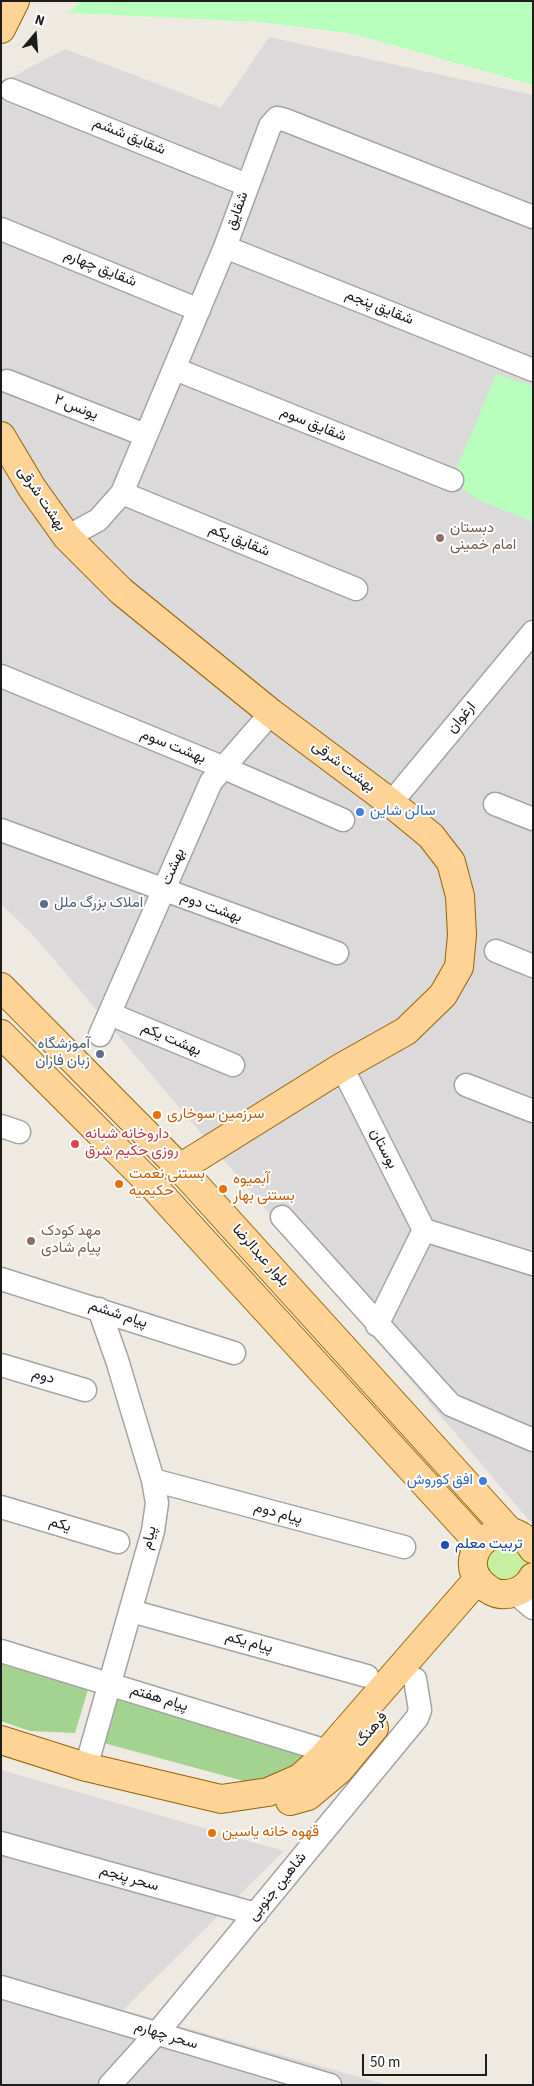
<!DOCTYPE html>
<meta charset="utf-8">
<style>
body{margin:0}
#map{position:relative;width:534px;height:2086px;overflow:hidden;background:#efeae1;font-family:"Source Sans 3",sans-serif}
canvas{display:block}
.frame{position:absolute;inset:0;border:2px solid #1c1c1c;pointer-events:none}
.north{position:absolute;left:10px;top:10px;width:50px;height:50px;-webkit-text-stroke:4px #fff;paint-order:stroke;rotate:18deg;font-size:14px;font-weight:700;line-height:20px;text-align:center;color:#1c1c1c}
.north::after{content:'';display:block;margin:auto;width:18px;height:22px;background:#1c1c1c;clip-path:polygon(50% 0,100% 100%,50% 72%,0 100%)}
.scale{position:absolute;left:362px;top:2054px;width:125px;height:22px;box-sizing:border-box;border:2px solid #1c1c1c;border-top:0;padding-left:6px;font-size:15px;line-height:18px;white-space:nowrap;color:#1c1c1c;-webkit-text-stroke:4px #fff;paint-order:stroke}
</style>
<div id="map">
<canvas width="534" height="2086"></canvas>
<div class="frame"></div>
<div class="north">N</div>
<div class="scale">50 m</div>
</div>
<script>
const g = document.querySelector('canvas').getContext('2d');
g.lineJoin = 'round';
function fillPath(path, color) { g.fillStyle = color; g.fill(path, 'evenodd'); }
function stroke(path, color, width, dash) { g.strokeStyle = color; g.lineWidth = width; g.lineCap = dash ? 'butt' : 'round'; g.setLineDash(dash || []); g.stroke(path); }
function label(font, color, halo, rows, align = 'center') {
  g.font = font + ' "Source Sans 3",Vazirmatn,sans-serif'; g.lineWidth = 4; g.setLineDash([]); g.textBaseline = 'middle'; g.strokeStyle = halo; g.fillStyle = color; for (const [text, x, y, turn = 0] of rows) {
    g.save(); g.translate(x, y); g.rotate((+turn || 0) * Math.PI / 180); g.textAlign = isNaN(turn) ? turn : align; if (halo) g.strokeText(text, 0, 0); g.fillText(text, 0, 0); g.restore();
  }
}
fillPath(new Path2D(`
 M269,37L533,95V1525L33,935L1,904V83L65,49L221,108Z
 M1,1770L284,1851L123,2010L387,2085H1Z`), '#dbd9d9');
fillPath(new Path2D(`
 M507,1542C531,1559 531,1561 513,1583L488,1577C484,1552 484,1552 507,1542Z`), '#c7efa1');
fillPath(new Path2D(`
 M1,1661L90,1683L75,1733L30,1731L1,1721Z
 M116,1697L305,1751L304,1767L266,1787L100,1742Z`), '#a4d391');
fillPath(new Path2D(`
 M80,1H533V85L353,34L260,22L69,13Z
 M496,374L533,386V522L476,499L452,480Z`), '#b8ffbe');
const minor = new Path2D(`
 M11,90L247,185
 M1,229L199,310
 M225,247L533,370
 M175,369L452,480
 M7,381L145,435
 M122,493L356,589
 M67,537L98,520L122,493L225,247L270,126L277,118L285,120L533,217
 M1,676L222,767L343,820
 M391,803L533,632
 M495,804L533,819
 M1,830L337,953
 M496,951L533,966
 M110,1014L233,1065
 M100,1035L211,782L271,713
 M342,1067L424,1230L533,1264
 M466,1085L533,1111
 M1,1126L19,1132
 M282,1217L451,1405L533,1440
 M1,1279L234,1353
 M377,1325L424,1230
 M1,1365L85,1390
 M153,1480L404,1547
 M1,1507L118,1542
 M515,1593L533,1608
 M131,1611L367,1676
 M1,1651L317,1748
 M86,1767L153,1531L157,1503L153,1480L117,1360L99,1309
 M1,1843L256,1914
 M1,1987L330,2085
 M110,2085L157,2033L417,1718L420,1710L415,1679`);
const major = new Path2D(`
 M1,29L15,1
 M1,436L32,488L67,537L121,591L271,713L391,803L431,836L451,862L460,896L462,935L459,967L443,995L406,1031L342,1067L180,1168
 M1,987L180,1168L510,1532
 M1,1034L153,1186L480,1544
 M533,1549C506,1506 451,1553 482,1584C489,1590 495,1595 505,1594C517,1594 528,1587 533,1577
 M1,1740L86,1767L221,1799L268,1792L300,1778L323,1757L478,1579
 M290,1801L308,1796L339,1770L374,1728`);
stroke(minor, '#a3a3a3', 25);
stroke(major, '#956400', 30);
stroke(minor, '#fff', 22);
stroke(major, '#ffd296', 28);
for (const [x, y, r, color] of [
 [440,538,5,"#8d6e63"],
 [360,812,5,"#3f7fe0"],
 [44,904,5,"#5c6f8a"],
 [100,1054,5,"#5c6f8a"],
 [157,1115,5,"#e8710a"],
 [75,1144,5,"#e0444e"],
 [119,1184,5,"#e8710a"],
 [223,1189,5,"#e8710a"],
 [31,1241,5,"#8d6e63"],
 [483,1481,5,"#3f7fe0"],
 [445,1545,5,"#1a4fb4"],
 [212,1833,5,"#e8710a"]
]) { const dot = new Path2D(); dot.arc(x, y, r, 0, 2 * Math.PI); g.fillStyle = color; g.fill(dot); stroke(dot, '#fff', 2); }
label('15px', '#1c1c1c', '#fff', [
 ["شقایق ششم",129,137,22],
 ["شقایق",238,211,-70],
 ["شقایق چهارم",100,269,22],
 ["شقایق پنجم",379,308,22],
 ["یونس ۲",76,408,21],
 ["شقایق سوم",313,425,22],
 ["بهشت شرقی",41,499,56],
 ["شقایق یکم",239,541,22],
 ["ارغوان",462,718,-50],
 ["بهشت سوم",173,747,22],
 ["بهشت شرقی",343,767,37],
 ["بهشت",174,867,-67],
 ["بهشت دوم",211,908,20],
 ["بهشت یکم",171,1040,23],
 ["بوستان",383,1149,63],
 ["بلوار عبدالرضا",260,1256,48],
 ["پیام ششم",118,1315,18],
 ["دوم",43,1377,16],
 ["پیام دوم",278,1514,15],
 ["یکم",60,1525,17],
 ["پیام",150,1538,-77],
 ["پیام یکم",249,1643,15],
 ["پیام هفتم",159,1699,17],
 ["فرهنگ",372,1730,-50],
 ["سحر پنجم",129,1879,16],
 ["شاهین جنوبی",278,1887,-51],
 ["سحر چهارم",166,2036,17]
]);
label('15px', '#785e54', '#fff', [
 ["دبستان",450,529],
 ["امام خمینی",450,546],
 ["مهد کودک",41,1232],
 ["پیام شادی",41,1249]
], 'left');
label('15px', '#366cbe', '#fff', [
 ["سالن شاین",370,812],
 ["افق کوروش",473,1481,"right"]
], 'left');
label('15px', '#4e5e75', '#fff', [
 ["املاک بزرگ ملل",54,904],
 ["آموزشگاه",90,1045,"right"],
 ["زبان فاران",90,1062,"right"]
], 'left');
label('15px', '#c56008', '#fff', [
 ["سرزمین سوخاری",167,1115],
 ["بستنی نعمت",129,1175],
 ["حکیمیه",129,1192],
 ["آبمیوه",233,1180],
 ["بستنی بهار",233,1197],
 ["قهوه خانه یاسین",222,1833]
], 'left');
label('15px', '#be3a42', '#fff', [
 ["داروخانه شبانه",85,1135],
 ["روزی حکیم شرق",85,1152]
], 'left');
label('15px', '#164399', '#fff', [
 ["تربیت معلم",455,1545]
], 'left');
</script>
